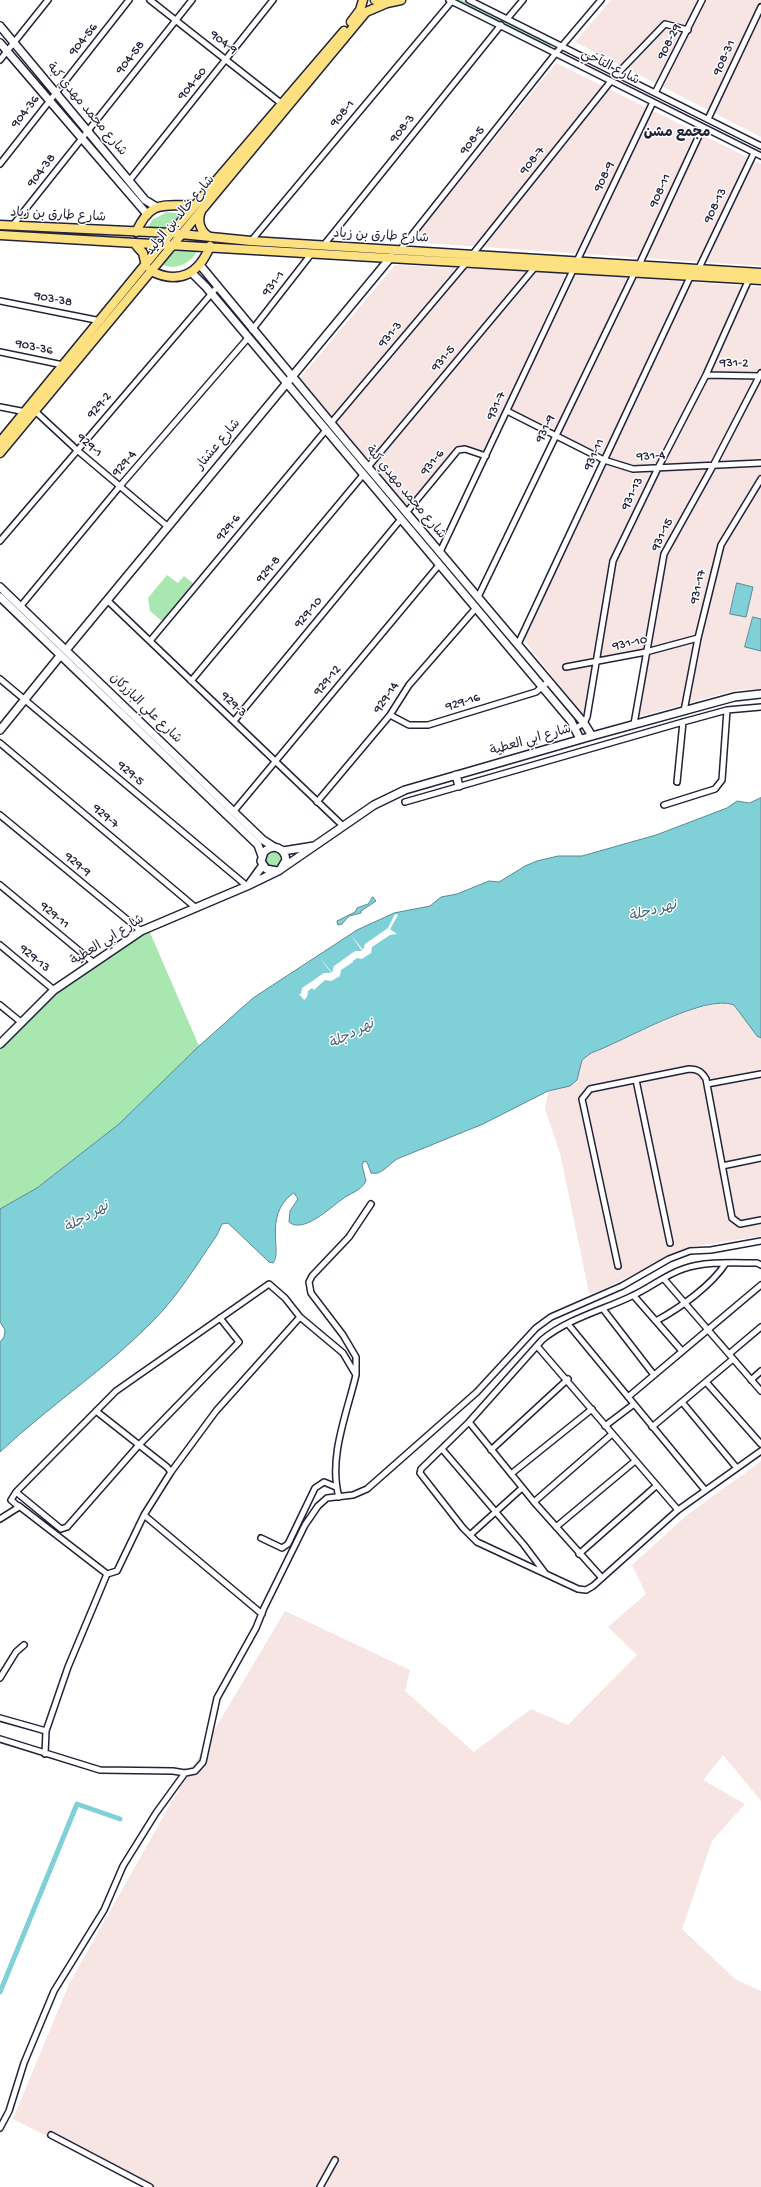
<!DOCTYPE html>
<meta charset="utf-8">
<style>
body{margin:0}
canvas{display:block;background:#fff}
</style>
<canvas width="761" height="2187"></canvas>
<script>
const g = document.querySelector('canvas').getContext('2d');
g.lineJoin = 'round';
function fillPath(path, color) { g.fillStyle = color; g.fill(path, 'evenodd'); }
function stroke(path, color, width, dash) { g.strokeStyle = color; g.lineWidth = width; g.lineCap = dash ? 'butt' : 'round'; g.setLineDash(dash || []); g.stroke(path); }
function label(font, color, halo, rows, align = 'center') {
  g.font = font + ' "Gochi Hand","Playpen Sans Arabic",sans-serif'; g.lineWidth = 3; g.setLineDash([]); g.textBaseline = 'middle'; g.strokeStyle = halo; g.fillStyle = color; for (const [text, x, y, turn = 0] of rows) {
    g.save(); g.translate(x, y); g.rotate((+turn || 0) * Math.PI / 180); g.textAlign = isNaN(turn) ? turn : align; if (halo) g.strokeText(text, 0, 0); g.fillText(text, 0, 0); g.restore();
  }
}
fillPath(new Path2D(`
 M611,0H761V137L575,42Z
 M556,63L761,164V266L410,242Z
 M395,265L566,273L484,452L460,445L405,507L300,378Z
 M574,274L761,287V689L736,690L638,717L648,648L594,659L583,717L524,640L610,458L511,410Z
 M720,1003L734,1005L757,1036L761,1038V1236L690,1247L597,1292L589,1293L560,1153L545,1109L548,1091L575,1083L582,1060L591,1053L684,1012Z
 M761,1461V1801L723,1755L703,1780L745,1804L712,1841L682,1929L735,1979L761,1991V2187H148L13,2119L69,1984L171,1803L285,1611L410,1670L405,1691L474,1752L531,1709L568,1725L637,1655L608,1627L646,1594L632,1565L686,1516Z`), '#f6e5e2');
fillPath(new Path2D(`
 M454,0H462L550,44L551,47Z
 M167,212L185,214L173,228L148,227L152,220Z
 M198,250C190,264 177,270 162,265L174,251Z
 M167,575L178,583L184,576L193,583L162,621L150,611L148,598Z
 M266 859a8 8 0 1 1 16 0a8 8 0 1 1-16 0Z
 M148,928L199,1046L119,1124L37,1188L0,1209V1043L86,968Z`), '#a8e7af');
const water = new Path2D(`
 M737,583L753,587L746,617L730,614Z
 M753,617L761,619V651L745,647Z
 M761,798V1038L757,1036L734,1005C704,993 623,1042 591,1053L582,1060L577,1080L570,1086L548,1091L483,1124L397,1159C389,1164 381,1176 371,1173L367,1162L364,1161L362,1165L366,1181C361,1191 350,1193 341,1200C330,1208 303,1234 289,1222L290,1211L298,1199L294,1193L292,1194C263,1217 283,1252 273,1263L269,1262L228,1223L222,1224L217,1235C197,1264 178,1296 153,1321C106,1369 49,1406 0,1452V1342L4,1337L5,1330L0,1322V1209L37,1188L119,1124L199,1046L253,998L357,930L394,913L430,906L441,897L457,894L489,881L499,882L525,866L537,861L558,856H582L656,835L727,808L737,801L749,803Z
 M373,897L376,901L361,911V913L349,916L342,924L338,925L337,921L355,912L357,908L368,904Z`);
fillPath(water, '#7fd0d7');
stroke(water, '#5a8a99', 1);
fillPath(new Path2D(`
 M395,914L398,915L390,929L397,934L390,935L372,947L371,953L362,959L357,958L353,961V962L341,970L340,976L331,981L325,980L314,990L312,988L308,991L307,997L304,1000L299,994H301L302,988L324,973H331L319,956L332,973L334,966L355,951H362L351,935L363,950L365,944L388,928Z`), '#fff');
stroke(new Path2D(`
 M0,1992L77,1804L120,1819`), '#7fd0d7', 5);
const street = new Path2D(`
 M150,0L282,104
 M449,0L761,156
 M469,0L761,146
 M507,19L523,0
 M0,60L48,0
 M617,74L665,24L688,30
 M655,93L702,0
 M708,119L761,7
 M0,164L129,0
 M129,181L273,0
 M13,225L192,0
 M251,241L452,1
 M323,246L501,25
 M400,250L556,53L601,0
 M472,255L611,81
 M577,261L653,102
 M639,265L703,127
 M699,268L754,153
 M0,301L101,321
 M252,330L312,253
 M0,352L63,365
 M706,375L761,376
 M0,407L26,412
 M35,411L77,450L167,526
 M507,411L604,460L633,469L761,463
 M331,423L467,262
 M368,467L536,266
 M406,513L458,450L465,449L486,456
 M0,541L218,286
 M440,552L574,268
 M478,597L635,272
 M107,600L343,826
 M20,607L120,486L248,338
 M150,641L326,430
 M518,644L691,275
 M566,667L646,652L698,638
 M0,679L247,886
 M191,681L363,475
 M684,711L698,638L721,545L761,479
 M390,715L409,725H428L536,692L549,681
 M234,721L401,519
 M634,724L664,554L714,464L761,373
 M576,728L584,723L587,717L613,561L658,468L706,375L749,279
 M0,743L196,908
 M677,782L683,722
 M317,802L390,715L409,685L476,608
 M405,802L683,722L727,710L761,707
 M664,805L715,789L722,780L727,710
 M234,811L439,565
 M0,815L141,931
 M0,885L94,963
 M0,945L54,990
 M0,1005L22,1023
 M636,1080L670,1243
 M707,1084L761,1074
 M722,1166L761,1158
 M761,1265L757,1263C733,1263 706,1261 683,1269C665,1275 650,1288 632,1296C603,1310 567,1319 542,1340L469,1422L421,1469L420,1473L463,1528L477,1542L578,1589L586,1590L593,1586L678,1510L761,1451
 M618,1266L582,1099L590,1089L689,1069C698,1069 702,1072 706,1079L732,1218L740,1224L761,1220
 M664,1279L761,1391
 M634,1296L682,1351
 M603,1309L654,1375
 M300,1317L343,1353L356,1375C347,1413 328,1458 339,1497
 M656,1321C680,1308 711,1286 726,1263
 M568,1324L705,1490
 M537,1346L678,1510
 M729,1354L761,1327
 M356,1375V1357L343,1335L311,1293L309,1282L312,1276L349,1237L371,1204
 M751,1380L761,1371
 M706,1382L761,1444
 M628,1397L761,1285
 M682,1402L736,1467
 M469,1422L534,1502L602,1578
 M605,1426L634,1404
 M652,1427L733,1359
 M442,1449L524,1545L545,1573
 M491,1450L568,1379
 M511,1474L592,1409
 M16,1492L61,1529L67,1527L138,1446L239,1342L220,1318
 M534,1502L612,1434
 M19,1506L107,1574L117,1571L144,1515L171,1472L167,1467L96,1411
 M144,1515L262,1614
 M0,1519L19,1507L11,1500L16,1492L116,1391L269,1284L285,1298L300,1317L216,1411L171,1472
 M556,1527L635,1461
 M470,1535L522,1488
 M261,1538L282,1548L288,1544L315,1488L324,1482L336,1487
 M579,1554L656,1486
 M0,1678L16,1652L24,1645
 M0,1718L46,1731
 M0,1739L100,1770L173,1771L185,1773L195,1771L203,1762L217,1698L256,1628L264,1608L305,1525L318,1506L327,1498L353,1495L367,1489L477,1392L536,1328L551,1317L622,1286L669,1259L690,1251L711,1250L761,1241
 M45,1754L46,1731L68,1667L107,1574
 M0,2128L9,2111L24,2063L54,1991L104,1910L123,1866L156,1813L185,1773
 M51,2135L150,2187
 M320,2187L335,2160`);
const secondary = new Path2D(`
 M0,26L145,200L155,206
 M0,43L146,213
 M200,265L345,440L584,723L592,736
 M191,272L206,287L571,721L580,739
 M0,587L263,840L274,847
 M0,597L258,845L262,856
 M66,650L391,257
 M0,730L60,656
 M456,775L459,786
 M283,851L314,846
 M281,869L374,805L405,790L592,736L734,697L761,694
 M250,883L263,865
 M0,1044L54,990L141,931L247,886L280,870L286,860C285,848 273,843 264,852L261,861L266,869L277,871`);
const primary = new Path2D(`
 M375,0L387,3L401,0
 M351,22L360,10L363,0
 M201,211C197,221 200,232 210,237
 M0,225L171,233L251,241L761,273
 M136,232C152,198 164,207 195,205
 M0,235L761,280
 M135,244L143,253L146,266
 M151,271C179,285 199,274 210,246
 M0,442L162,244L344,31
 M0,453L366,12L387,3`);
stroke(street, '#22223b', 8);
stroke(secondary, '#22223b', 10);
stroke(primary, '#22223b', 11);
stroke(street, '#fff', 5);
stroke(secondary, '#fff', 7);
stroke(primary, '#fde080', 8);
label('13px', '#22223b', '#fff', [
 ["904-56",84,40,-51],
 ["908-29",670,42,-63],
 ["904-9",223,43,38],
 ["904-58",131,58,-52],
 ["908-31",725,58,-65],
 ["شارع التآخي",610,68,27],
 ["904-60",193,84,-51],
 ["شارع محمد مهدي كبة",86,110,50],
 ["904-36",26,112,-52],
 ["908-1",343,114,-50],
 ["908-3",403,129,-51],
 ["908-5",473,141,-52],
 ["908-7",533,161,-51],
 ["904-38",42,171,-52],
 ["908-9",605,177,-64],
 ["908-11",661,191,-65],
 ["908-13",716,206,-64],
 ["شارع طارق بن زياد",58,216,3],
 ["شارع خالد بن الوليد",181,216,-50],
 ["شارع طارق بن زياد",381,237,3],
 ["931-1",274,284,-52],
 ["903-38",53,300,11],
 ["931-3",391,335,-50],
 ["903-36",34,348,12],
 ["931-5",444,359,-50],
 ["931-2",734,364,1],
 ["929-2",100,406,-49],
 ["931-7",497,406,-65],
 ["931-9",546,429,-64],
 ["شارع عشتار",219,445,-50],
 ["929-1",89,446,41],
 ["931-11",595,455,-65],
 ["931-4",651,457,-3],
 ["931-6",433,463,-50],
 ["929-4",125,464,-49],
 ["شارع محمد مهدي كبة",405,493,50],
 ["931-13",633,494,-64],
 ["929-6",229,528,-50],
 ["931-15",663,535,-64],
 ["929-8",269,570,-50],
 ["931-17",699,587,-76],
 ["929-10",309,613,-50],
 ["931-10",630,644,-12],
 ["929-12",328,681,-50],
 ["929-14",387,698,-55],
 ["929-16",463,703,-17],
 ["929-3",233,705,44],
 ["شارع علي البازركان",145,709,44],
 ["شارع ابي العطية",531,741,-16],
 ["929-5",130,774,40],
 ["929-7",105,817,40],
 ["929-9",77,865,40],
 ["929-11",54,916,40],
 ["شارع ابي العطية",108,941,-32],
 ["929-13",34,959,40]
]);
label('bold 14px', '#22223b', '#fff', [
 ["مجمع مشن",677,134]
]);
label('italic 14px', '#435f72', '#fff', [
 ["نهر دجلة",653,912,-15],
 ["نهر دجلة",352,1035,-27],
 ["نهر دجلة",87,1218,-30]
]);
</script>
